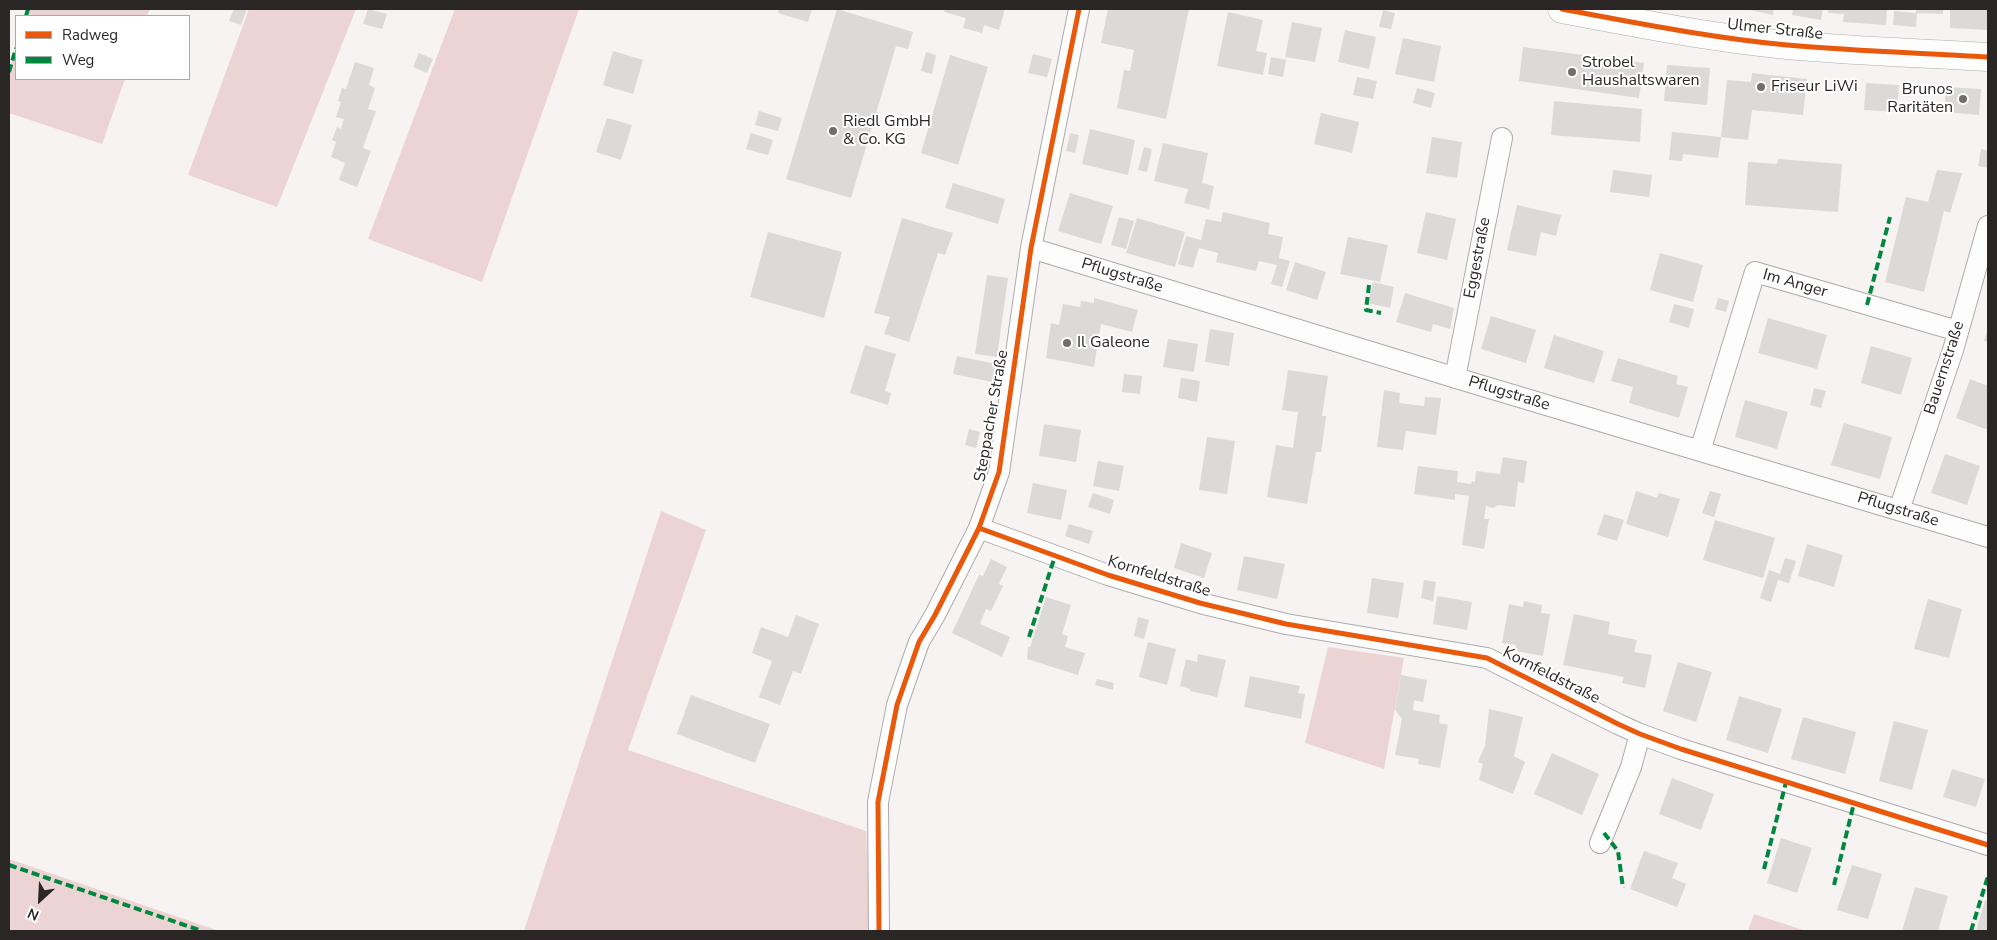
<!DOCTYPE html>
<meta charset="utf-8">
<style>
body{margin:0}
#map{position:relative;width:1997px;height:940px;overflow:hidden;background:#f8f3f3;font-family:"Nunito Sans",sans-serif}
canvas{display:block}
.frame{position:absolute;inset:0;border:10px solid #2a2626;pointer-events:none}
.legend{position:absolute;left:15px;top:15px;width:175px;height:65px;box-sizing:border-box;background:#fff;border:1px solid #aaa8a8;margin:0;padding:6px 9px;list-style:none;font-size:15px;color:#2a2626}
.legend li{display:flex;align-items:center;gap:10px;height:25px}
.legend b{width:25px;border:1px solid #aaa8a8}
.north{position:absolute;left:15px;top:875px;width:50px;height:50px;-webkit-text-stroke:4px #fff;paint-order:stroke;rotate:205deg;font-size:14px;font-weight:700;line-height:20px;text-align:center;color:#2a2626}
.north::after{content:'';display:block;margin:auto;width:18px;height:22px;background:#2a2626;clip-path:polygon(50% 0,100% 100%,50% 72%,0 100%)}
</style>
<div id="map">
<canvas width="1997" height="940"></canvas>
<div class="frame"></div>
<ul class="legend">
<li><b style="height:6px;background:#e8590c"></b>Radweg</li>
<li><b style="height:6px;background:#00873e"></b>Weg</li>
</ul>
<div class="north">N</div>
</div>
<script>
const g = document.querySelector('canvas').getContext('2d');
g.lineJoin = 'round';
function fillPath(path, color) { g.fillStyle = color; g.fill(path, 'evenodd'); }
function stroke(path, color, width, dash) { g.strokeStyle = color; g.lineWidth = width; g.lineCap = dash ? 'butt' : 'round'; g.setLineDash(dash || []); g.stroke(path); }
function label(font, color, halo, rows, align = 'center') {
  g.font = font + ' "Nunito Sans",sans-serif'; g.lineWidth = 4; g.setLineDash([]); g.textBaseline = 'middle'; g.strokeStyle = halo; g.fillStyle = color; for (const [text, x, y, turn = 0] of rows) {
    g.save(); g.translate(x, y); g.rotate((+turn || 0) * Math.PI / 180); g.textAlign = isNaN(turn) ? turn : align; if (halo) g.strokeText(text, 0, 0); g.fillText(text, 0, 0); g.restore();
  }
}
fillPath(new Path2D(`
 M28,9H150L147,16H26Z
 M249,9H356L277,207L188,175Z
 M455,9H579L482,282L368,239Z
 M16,48V79H125L102,144L9,113V72Z
 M661,511L706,530L628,750L866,831L870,931H524Z
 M1328,647L1404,658L1384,769L1305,743Z
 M9,859L219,931H9Z
 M1754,914L1806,931H1748Z`), '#ebd4d3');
fillPath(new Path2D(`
 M234,9H247L241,25L229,21Z
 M368,9L387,14L382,29L363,24Z
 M779,9H812L808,22L778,13Z
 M837,9L913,32L908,49L896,46L851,198L786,179Z
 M945,9H1005L999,30L984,25L982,33L963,28L966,18L944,12Z
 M1108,9H1189L1166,119L1117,108L1124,70L1130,71L1134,50L1101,43Z
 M1745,9H1774L1773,15Z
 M1793,9H1823L1821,20L1792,15Z
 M1828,9H1887L1886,25L1843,22L1844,14L1828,13Z
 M1916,9H1943V14L1916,13Z
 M1950,9H1988V30L1950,28Z
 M1383,10L1395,13L1391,29L1379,27Z
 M1894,11L1917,13L1916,27L1893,25Z
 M1228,12L1263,20L1256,51L1267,53L1263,75L1217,66Z
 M1292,22L1322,28L1315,62L1285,57Z
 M1345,30L1376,37L1369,69L1338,62Z
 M1403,38L1441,46L1434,82L1395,74Z
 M1523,47L1644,63L1639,98L1519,81Z
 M613,51L643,60L633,94L603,85Z
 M926,52L936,55L932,74L921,71Z
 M419,53L433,59L427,73L413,67Z
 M1033,54L1052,59L1047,77L1028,73Z
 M950,55L988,67L958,165L921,153Z
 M1271,57L1286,60L1283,77L1268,74Z
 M355,62L374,68L369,85L375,88L368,109L376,111L363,148L371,151L357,187L339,180L345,163L331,157L336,142L332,140L337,127L341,129L344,119L336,117L341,102L338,101L342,88L346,89Z
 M1667,65L1710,68L1707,105L1664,101Z
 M1752,73L1807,79L1803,115L1752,110L1748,140L1721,137L1727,80L1751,82Z
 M1357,77L1377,81L1373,99L1353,95Z
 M1866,83L1899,85L1897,112L1864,110Z
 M1946,87L1981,89L1979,115L1944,112Z
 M1417,88L1435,93L1431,108L1413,103Z
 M1554,101L1642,109L1640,142L1551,135Z
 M759,111L782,118L778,131L755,125Z
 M1321,113L1359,122L1352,153L1314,144Z
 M607,118L632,125L621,160L596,152Z
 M1090,129L1135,140L1128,175L1082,164Z
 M1672,132L1721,137L1718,158L1683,154L1682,161L1669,160Z
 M751,133L773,140L768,155L746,149Z
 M1070,133L1079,135L1075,153L1066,151Z
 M1432,137L1462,142L1457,178L1426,173Z
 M1163,143L1208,153L1202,183L1214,186L1209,209L1184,203L1188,189L1154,181Z
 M1144,147L1152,149L1147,172L1138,170Z
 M1981,149L1988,151V168L1978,166Z
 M1778,159L1842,164L1838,212L1745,205L1748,162L1777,164Z
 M1613,170L1652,175L1649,197L1610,192Z
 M1937,170L1962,173L1950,213L1944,211L1924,292L1885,282L1906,197L1928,202Z
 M953,183L1005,199L998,224L945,208Z
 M1070,193L1113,206L1101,244L1058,231Z
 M1517,205L1561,215L1556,236L1541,232L1536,256L1507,250Z
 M1223,212L1270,223L1268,234L1283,237L1279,258L1290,261L1282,287L1271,284L1277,265L1259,261L1256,271L1216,262L1218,253L1199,248L1193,268L1178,264L1186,236L1201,240L1206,219L1221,222Z
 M1426,212L1456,219L1447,260L1417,253Z
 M1119,217L1134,221L1126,249L1111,245Z
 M902,218L953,233L945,255L938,253L909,342L884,334L890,317L874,313Z
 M1137,218L1185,232L1175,267L1126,253Z
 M768,232L842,252L824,318L750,297Z
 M1348,237L1388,245L1380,282L1340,274Z
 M1660,253L1703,265L1693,302L1650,290Z
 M1295,262L1326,272L1317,300L1286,290Z
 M987,275L1008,278L997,357L975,354Z
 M1373,282L1394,287L1390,308L1368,303Z
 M1405,293L1454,308L1450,329L1433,324L1431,332L1396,322Z
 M1094,298L1138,310L1132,332L1101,324L1094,367L1046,358L1051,323L1059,325L1063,304L1080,307L1081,301L1094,303Z
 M1718,298L1729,301L1726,312L1715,309Z
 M1674,304L1694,309L1689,328L1669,322Z
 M1491,316L1536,330L1526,363L1481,349Z
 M1768,318L1827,335L1817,369L1758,353Z
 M1988,328V342L1984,341Z
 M1210,329L1234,333L1229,366L1205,362Z
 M1554,335L1604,351L1594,383L1544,368Z
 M1168,339L1198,344L1194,372L1163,367Z
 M865,345L896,354L885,391L891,393L888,405L850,393Z
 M1871,346L1912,358L1901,395L1861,383Z
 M957,356L1001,365L997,383L953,374Z
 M1618,358L1678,376L1676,384L1688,387L1679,418L1629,403L1633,387L1611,381Z
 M1288,370L1328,376L1322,416H1326L1323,439L1321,452H1316L1307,504L1267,497L1276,445L1293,448L1298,412L1282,410Z
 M1124,374L1142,376L1140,394L1122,392Z
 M1181,378L1200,381L1197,402L1178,398Z
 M1970,379L1988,386V430L1956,418Z
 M1814,388L1826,391L1821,408L1810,405Z
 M1384,390L1400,393L1399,403L1424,406L1425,397L1441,398L1436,435L1406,431L1403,450L1377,447Z
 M1745,400L1788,412L1777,449L1735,437Z
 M1844,423L1892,437L1880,479L1831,465Z
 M1044,424L1081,430L1076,462L1039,456Z
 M969,429L980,432L976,448L965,445Z
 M1207,437L1235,441L1227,494L1199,490Z
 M1945,454L1980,466L1967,505L1931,493Z
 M1503,457L1527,461L1524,483L1518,482L1515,507L1498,505L1493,508L1486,506L1484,519H1489L1484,549L1462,545L1469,496L1455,494V500L1414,494L1418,466L1458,471L1457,482L1471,484L1472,481L1475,482L1476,471L1500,474Z
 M1098,461L1124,466L1119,491L1093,486Z
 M1033,483L1067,490L1061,520L1027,513Z
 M1636,491L1657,498L1659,493L1680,499L1668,537L1626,524Z
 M1710,491L1721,494L1714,517L1702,513Z
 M1093,493L1114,500L1110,514L1088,507Z
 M1604,514L1624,520L1617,541L1597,535Z
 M1715,520L1775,538L1763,578L1703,560Z
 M1069,524L1093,531L1089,544L1065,536Z
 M1181,543L1212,553L1204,578L1174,568Z
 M1807,544L1843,555L1834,587L1798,576Z
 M1244,556L1285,564L1277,599L1237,590Z
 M1785,558L1796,561L1789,583L1778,580L1771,602L1760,598L1769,570L1780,574Z
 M991,559L1007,567L999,584L1003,586L991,611L986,609L980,624L1010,637L1002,657L952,633L979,575L983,576Z
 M1372,578L1404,583L1398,618L1367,613Z
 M1424,580L1436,582L1433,601L1421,598Z
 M1437,596L1472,602L1467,630L1433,624Z
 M1046,597L1071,605L1062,634L1068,636L1065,647L1085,653L1078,675L1027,659L1028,647H1030Z
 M1928,599L1962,609L1949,658L1914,649Z
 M1524,601L1542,605L1541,613L1550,614L1543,656L1515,651L1516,645L1502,643L1509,604L1523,607Z
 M1574,614L1610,622L1608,634L1637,640L1634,652L1652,655L1645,688L1622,683L1624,677L1563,665Z
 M796,615L819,624L801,674L793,671L780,705L759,697L772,661L752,653L761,627L788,637Z
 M1138,617L1149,620L1144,639L1134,636Z
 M1148,642L1176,649L1167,685L1139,677Z
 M1198,654L1226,660L1217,697L1190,691V689L1180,686L1186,659L1197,662Z
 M1678,662L1712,672L1696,722L1663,711Z
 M1401,675L1427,680L1423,702L1414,700L1413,710L1440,715L1439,723L1448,725L1440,768L1418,764L1419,759L1395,755L1402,719L1395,710Z
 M1250,676L1300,686L1298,693L1305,694L1301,719L1244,707Z
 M1097,679L1114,683L1113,690L1095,685Z
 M691,695L770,724L755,763L677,734Z
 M1739,696L1782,709L1768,753L1726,740Z
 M1489,709L1523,717L1514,756L1525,762L1513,794L1479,780L1483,764L1478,762L1485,746Z
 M1803,717L1856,732L1845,774L1791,759Z
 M1894,721L1928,730L1912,790L1879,781Z
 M1552,753L1599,774L1582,815L1534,794Z
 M1952,769L1985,779L1976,807L1943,797Z
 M1672,778L1714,794L1701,830L1659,814Z
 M1781,838L1812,848L1797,893L1767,883Z
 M1644,851L1678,863L1672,878L1686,884L1677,907L1630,889Z
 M1852,865L1882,874L1868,919L1837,910Z
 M1915,887L1948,896L1938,931H1902Z
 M1985,900L1988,901V931H1976Z`), '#dbdad9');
const street = new Path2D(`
 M1031,248L1466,381L1988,537
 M1455,378L1502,138
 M1700,451L1755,272L1958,331
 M1899,510L1953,350L1988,226
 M979,528L1108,575L1200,603L1286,624L1487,658L1618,724L1640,734L1681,749L1988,845
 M1600,843L1631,767L1640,734
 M879,931L878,802L897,705L919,642L935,615L979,528L999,472L1031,248L1079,9`);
const secondary = new Path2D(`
 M1562,9C1637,23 1712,38 1787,45C1854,51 1921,53 1988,57`);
stroke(street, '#aeaaaa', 22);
stroke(secondary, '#aeaaaa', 29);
stroke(street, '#fefdfd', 20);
stroke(secondary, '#fefdfd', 28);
stroke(new Path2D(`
 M26,16L28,9
 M9,72L16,48
 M1369,285L1366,310L1381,313
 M1867,305L1890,217
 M1029,637L1055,556
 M1604,833L1618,851L1623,888
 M9,865L202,931
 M1764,869L1786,782
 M1834,885L1854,803
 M1971,931L1988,876`), '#00873e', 4, [8, 4]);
stroke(new Path2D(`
 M1562,9C1637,23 1712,38 1787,45C1854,51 1921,53 1988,57
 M979,528L1108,575L1200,603L1286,624L1487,658L1618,724L1640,734L1681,749L1988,845
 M879,931L878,802L897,705L919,642L935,615L979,528L999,472L1031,248L1079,9`), '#e8590c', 5);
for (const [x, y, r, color] of [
 [1572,72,5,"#726e6e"],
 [1761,87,5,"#726e6e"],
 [1963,99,5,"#726e6e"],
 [833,131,5,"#726e6e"],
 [1067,343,5,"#726e6e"]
]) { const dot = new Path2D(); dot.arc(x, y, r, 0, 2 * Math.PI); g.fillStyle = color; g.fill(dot); stroke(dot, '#fff', 2); }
label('16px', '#2a2626', '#fff', [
 ["Ulmer Straße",1775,30,6],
 ["Eggestraße",1478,258,-79],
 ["Pflugstraße",1122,276,17],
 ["Im Anger",1795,284,16],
 ["Bauernstraße",1945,368,-72],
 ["Pflugstraße",1509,394,17],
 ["Steppacher Straße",992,416,-80],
 ["Pflugstraße",1898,510,17],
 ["Kornfeldstraße",1159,577,17],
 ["Kornfeldstraße",1551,676,27]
]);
label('16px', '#2a2626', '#fff', [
 ["Strobel",1582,63],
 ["Haushaltswaren",1582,81],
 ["Friseur LiWi",1771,87],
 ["Brunos",1953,90,"right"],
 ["Raritäten",1953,108,"right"],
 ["Riedl GmbH",843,122],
 ["& Co. KG",843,140],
 ["Il Galeone",1077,343]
], 'left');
</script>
